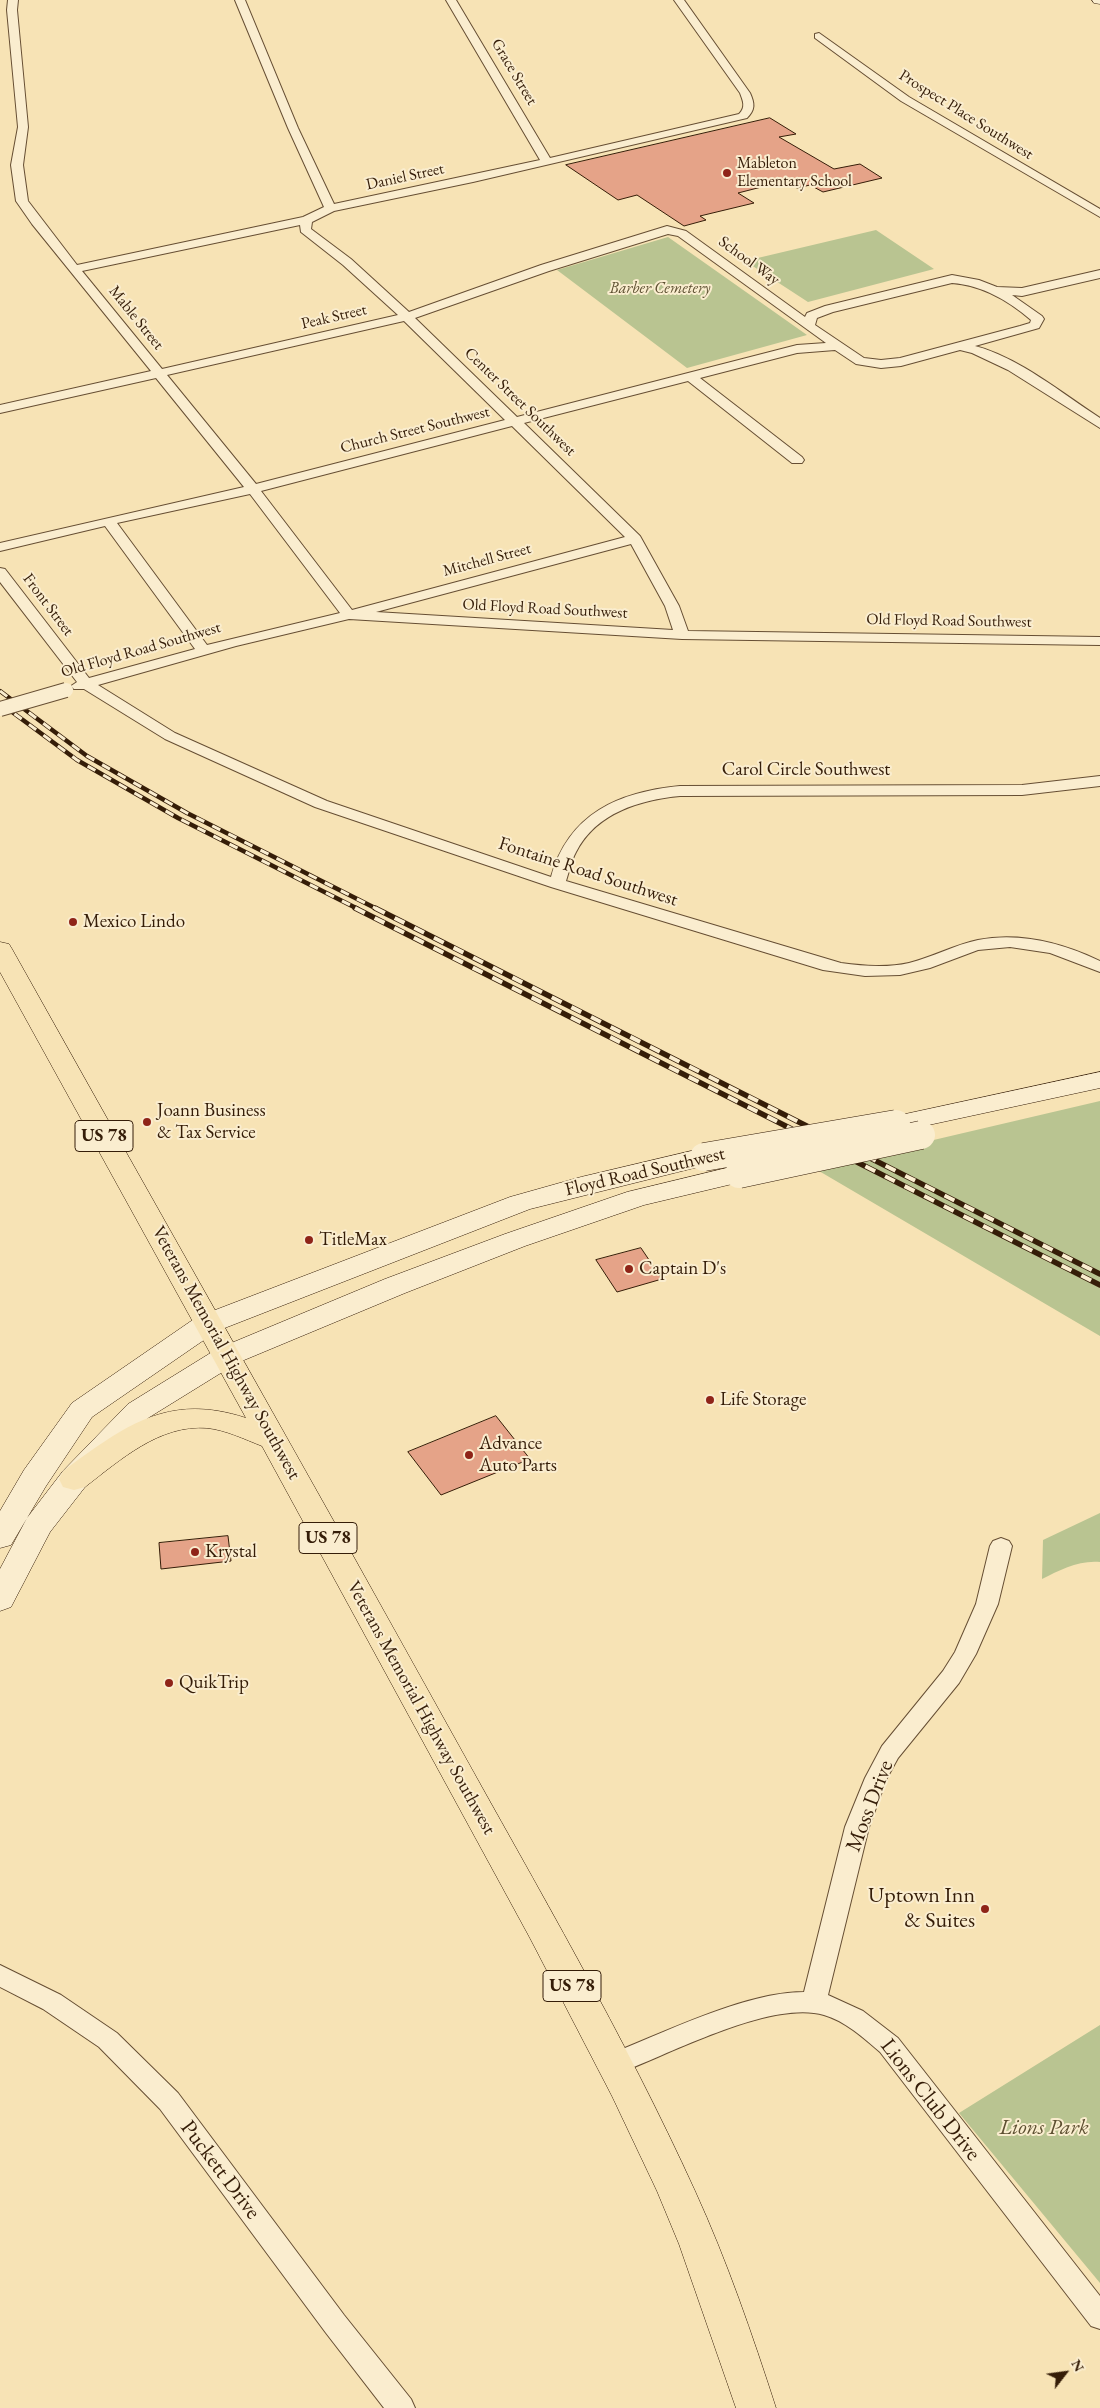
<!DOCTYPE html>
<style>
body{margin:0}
#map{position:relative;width:1100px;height:2408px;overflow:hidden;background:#f7e3b5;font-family:"EB Garamond",serif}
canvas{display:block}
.north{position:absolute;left:1040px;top:2348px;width:50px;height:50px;-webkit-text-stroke:4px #faedcf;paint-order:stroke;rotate:60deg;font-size:14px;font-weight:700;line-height:20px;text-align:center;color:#351d08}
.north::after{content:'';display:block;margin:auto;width:18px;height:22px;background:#351d08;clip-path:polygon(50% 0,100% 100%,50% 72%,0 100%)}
</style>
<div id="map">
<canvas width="1100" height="2408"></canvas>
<div class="north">N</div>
</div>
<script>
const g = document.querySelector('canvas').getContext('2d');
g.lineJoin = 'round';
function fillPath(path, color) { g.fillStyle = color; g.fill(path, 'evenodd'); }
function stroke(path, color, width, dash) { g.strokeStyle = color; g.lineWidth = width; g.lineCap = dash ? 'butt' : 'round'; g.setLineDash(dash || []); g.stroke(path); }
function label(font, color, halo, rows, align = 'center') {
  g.font = font + ' "EB Garamond",serif'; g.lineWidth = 4; g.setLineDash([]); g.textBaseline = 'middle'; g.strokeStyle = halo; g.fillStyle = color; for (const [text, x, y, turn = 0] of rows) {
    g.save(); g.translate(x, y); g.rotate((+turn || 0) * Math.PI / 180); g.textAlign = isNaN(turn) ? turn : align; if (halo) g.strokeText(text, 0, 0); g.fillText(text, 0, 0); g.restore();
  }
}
fillPath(new Path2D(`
 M876,230L934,269L808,302L745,261Z
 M668,237L807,335L687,368L557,270Z
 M1100,1101V1336L819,1171L925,1142Z
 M1100,1513V1562C1079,1560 1060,1570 1042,1579L1043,1540Z
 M1100,2025V2283L959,2113Z`), '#b9c491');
const building = new Path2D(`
 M770,118L796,134L779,137L834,169L860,164L882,178L823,192L810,185L797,188L785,181L738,193L754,203L700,216L706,220L684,226L637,195L618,200L566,165Z
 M641,1248L662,1279L617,1292L596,1260Z
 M496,1416L530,1459L441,1495L408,1452Z
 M228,1536L231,1561L161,1569L159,1543Z`);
fillPath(building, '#e5a388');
stroke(building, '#351d08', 1);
const street = new Path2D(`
 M8,0H18L17,10L28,127L23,165L28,201L77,265L303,217L324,207L288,128L235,0H245L298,128L334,204L540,160L446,0H456L550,158L739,114C746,107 743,101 740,93L674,0H684L750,93C755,104 755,110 747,118L473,182L334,211L312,222L311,229L351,259L409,312L541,265L667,226L686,231L805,317L807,313L825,306L952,275L979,280L997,287L1022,288L1100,270V278L1022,296L1012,295L1042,316L1044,319L1039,328L975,346C1018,357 1063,394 1100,418V428L1008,370L972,353L960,350L901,366L881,368L856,364L835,350L797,353L700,378L802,457L804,460L802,463H792L688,381L524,423L640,536L679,606L688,631L1100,637V645L682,639L349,619L236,646L98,685L175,733L327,801L551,877C569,813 619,792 680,786L1022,785L1100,776V786L1022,795L680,796C639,800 596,813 576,852C571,861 569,872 566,881L841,963C864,966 887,968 909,963C933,957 954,945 978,940C1020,932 1062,943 1100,961V972L1050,953L1010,947L978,950L930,968L900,975L865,976L823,970L551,887L315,807L165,739L84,689H74L71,686L77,682L0,582V568L5,569L89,678L195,649L105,526L0,551V543L244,487L156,378L0,413V405L151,371L32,224L16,201L11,165L18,127L7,10ZM300,225L301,232L343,265L398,315L162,369L82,271ZM668,234L678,236L826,343L797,345L517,417L415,318L549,271ZM952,283C982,285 1009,301 1031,320L1030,323L1020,326L900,358L881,360L864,358L815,325L817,318L833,312ZM404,321L505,420L256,484L167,375ZM512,426L625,537L352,610L261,491ZM250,494L340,613L207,645L117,523ZM631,544L665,606L673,630L376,612Z
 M819,33L909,97L1100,209V217L901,101L815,38V34Z
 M1001,1538L1009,1541L1012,1546L998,1604L976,1654L959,1683L898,1758L887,1778L869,1827L828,1995L863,2011L898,2038L1100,2296V2329L1091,2326L880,2052C864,2038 845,2021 824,2015C771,1999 666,2056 614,2075L605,2072L602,2064L605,2056C662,2034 744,1992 804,1992L845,1827L865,1778L882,1746L943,1671L955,1652L976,1604L990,1546L993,1541Z
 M0,1965L61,1995L117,2033L178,2093L344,2315L411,2399L415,2408H384L326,2333L160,2109L99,2047L43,2009L0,1987Z`);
const secondary = new Path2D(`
 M1092,0H1100V4L1094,3Z
 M1100,1072V1088L896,1132L887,1130L883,1124L887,1118L896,1116Z
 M704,1148L714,1151L718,1157L714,1163L530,1209L217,1331L92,1417L46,1486L11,1545L0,1548V1511L24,1470L72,1403L197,1317L510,1197L581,1177Z
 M739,1165L749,1168L753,1174L749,1180L644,1205L525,1246L405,1293L237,1363L148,1418L85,1487L50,1532L11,1607L0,1611V1569L27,1518L63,1471L128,1404L217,1349L385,1279L505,1234L627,1192Z`);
const primary = new Path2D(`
 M0,942L9,944L12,949C159,1212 308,1473 454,1737C537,1887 624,2035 695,2191C727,2261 752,2334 776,2408H736L679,2244L657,2191L612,2096L530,1938L262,1446C244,1439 226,1430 207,1428C160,1424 120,1460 85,1487L74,1490L63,1487L59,1479L63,1471C124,1427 167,1392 246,1418L0,972Z`);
stroke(street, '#664e33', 2);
stroke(secondary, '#351d08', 1);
stroke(primary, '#351d08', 1);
fillPath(street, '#faedcf');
fillPath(secondary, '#faedcf');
fillPath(primary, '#f7e3b5');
const railFar1 = new Path2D(`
 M0,691L87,756L187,813L377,909
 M0,703L77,760L178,818L358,909`);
const rail = new Path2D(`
 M355,908L1100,1285
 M375,908L1100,1274`);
stroke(railFar1, '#351d08', 4.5);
stroke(rail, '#351d08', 5.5);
stroke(railFar1, '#faedcf', 3, [9]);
stroke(rail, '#faedcf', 4, [11]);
const streetBridge = new Path2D(`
 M0,709L66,690`);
const secondaryBridge = new Path2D(`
 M704,1157L896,1124
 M739,1174L921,1135`);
stroke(streetBridge, '#664e33', 16, []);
stroke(secondaryBridge, '#351d08', 29, []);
stroke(streetBridge, '#faedcf', 14);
stroke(secondaryBridge, '#faedcf', 28);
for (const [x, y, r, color] of [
 [727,173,5,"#8f2418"],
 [73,922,5,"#8f2418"],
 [147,1122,5,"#8f2418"],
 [309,1240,5,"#8f2418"],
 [629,1269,5,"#8f2418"],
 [710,1400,5,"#8f2418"],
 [469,1455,5,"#8f2418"],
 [195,1552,5,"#8f2418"],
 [169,1683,5,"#8f2418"],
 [985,1909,5,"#8f2418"]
]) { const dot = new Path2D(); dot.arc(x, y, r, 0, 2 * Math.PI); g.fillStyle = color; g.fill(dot); stroke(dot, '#faedcf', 2); }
label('16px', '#351d08', '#faedcf', [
 ["Grace Street",514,72,59],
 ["Prospect Place Southwest",966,115,32],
 ["Daniel Street",405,177,-12],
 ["School Way",749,261,36],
 ["Peak Street",334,317,-13],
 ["Mable Street",136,318,51],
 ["Center Street Southwest",520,402,44],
 ["Church Street Southwest",415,430,-14],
 ["Mitchell Street",487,560,-15],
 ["Front Street",48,605,53],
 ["Old Floyd Road Southwest",545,609,3],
 ["Old Floyd Road Southwest",949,621,1],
 ["Old Floyd Road Southwest",141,650,-16]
]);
label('16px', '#351d08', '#faedcf', [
 ["Mableton",737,164],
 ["Elementary School",737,182]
], 'left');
label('italic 16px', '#5d4f31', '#faedcf', [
 ["Barber Cemetery",660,289]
]);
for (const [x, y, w] of [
 [104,1136,58],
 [328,1538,58],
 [572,1986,58]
]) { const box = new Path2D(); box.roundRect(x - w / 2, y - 15.5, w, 31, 4); g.fillStyle = '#faedcf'; g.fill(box); stroke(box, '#351d08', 1); }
label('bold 18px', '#351d08', null, [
 ["US 78",104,1136],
 ["US 78",328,1538],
 ["US 78",572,1986]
]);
label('19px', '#351d08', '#faedcf', [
 ["Carol Circle Southwest",806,770],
 ["Fontaine Road Southwest",588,872,18],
 ["Floyd Road Southwest",645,1172,-13],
 ["Veterans Memorial Highway Southwest",226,1353,61],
 ["Veterans Memorial Highway Southwest",421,1708,61]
]);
label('19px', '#351d08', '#faedcf', [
 ["Mexico Lindo",83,922],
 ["Joann Business",157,1111],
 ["& Tax Service",157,1133],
 ["TitleMax",319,1240],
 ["Captain D's",639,1269],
 ["Life Storage",720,1400],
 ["Advance",479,1444],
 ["Auto Parts",479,1466],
 ["Krystal",205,1552],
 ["QuikTrip",179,1683]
], 'left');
label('22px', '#351d08', '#faedcf', [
 ["Moss Drive",870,1806,-69],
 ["Lions Club Drive",930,2100,52],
 ["Puckett Drive",220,2170,53]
]);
label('22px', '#351d08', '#faedcf', [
 ["Uptown Inn",975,1896],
 ["& Suites",975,1921]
], 'right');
label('italic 22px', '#5d4f31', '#faedcf', [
 ["Lions Park",1044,2128]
]);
</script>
